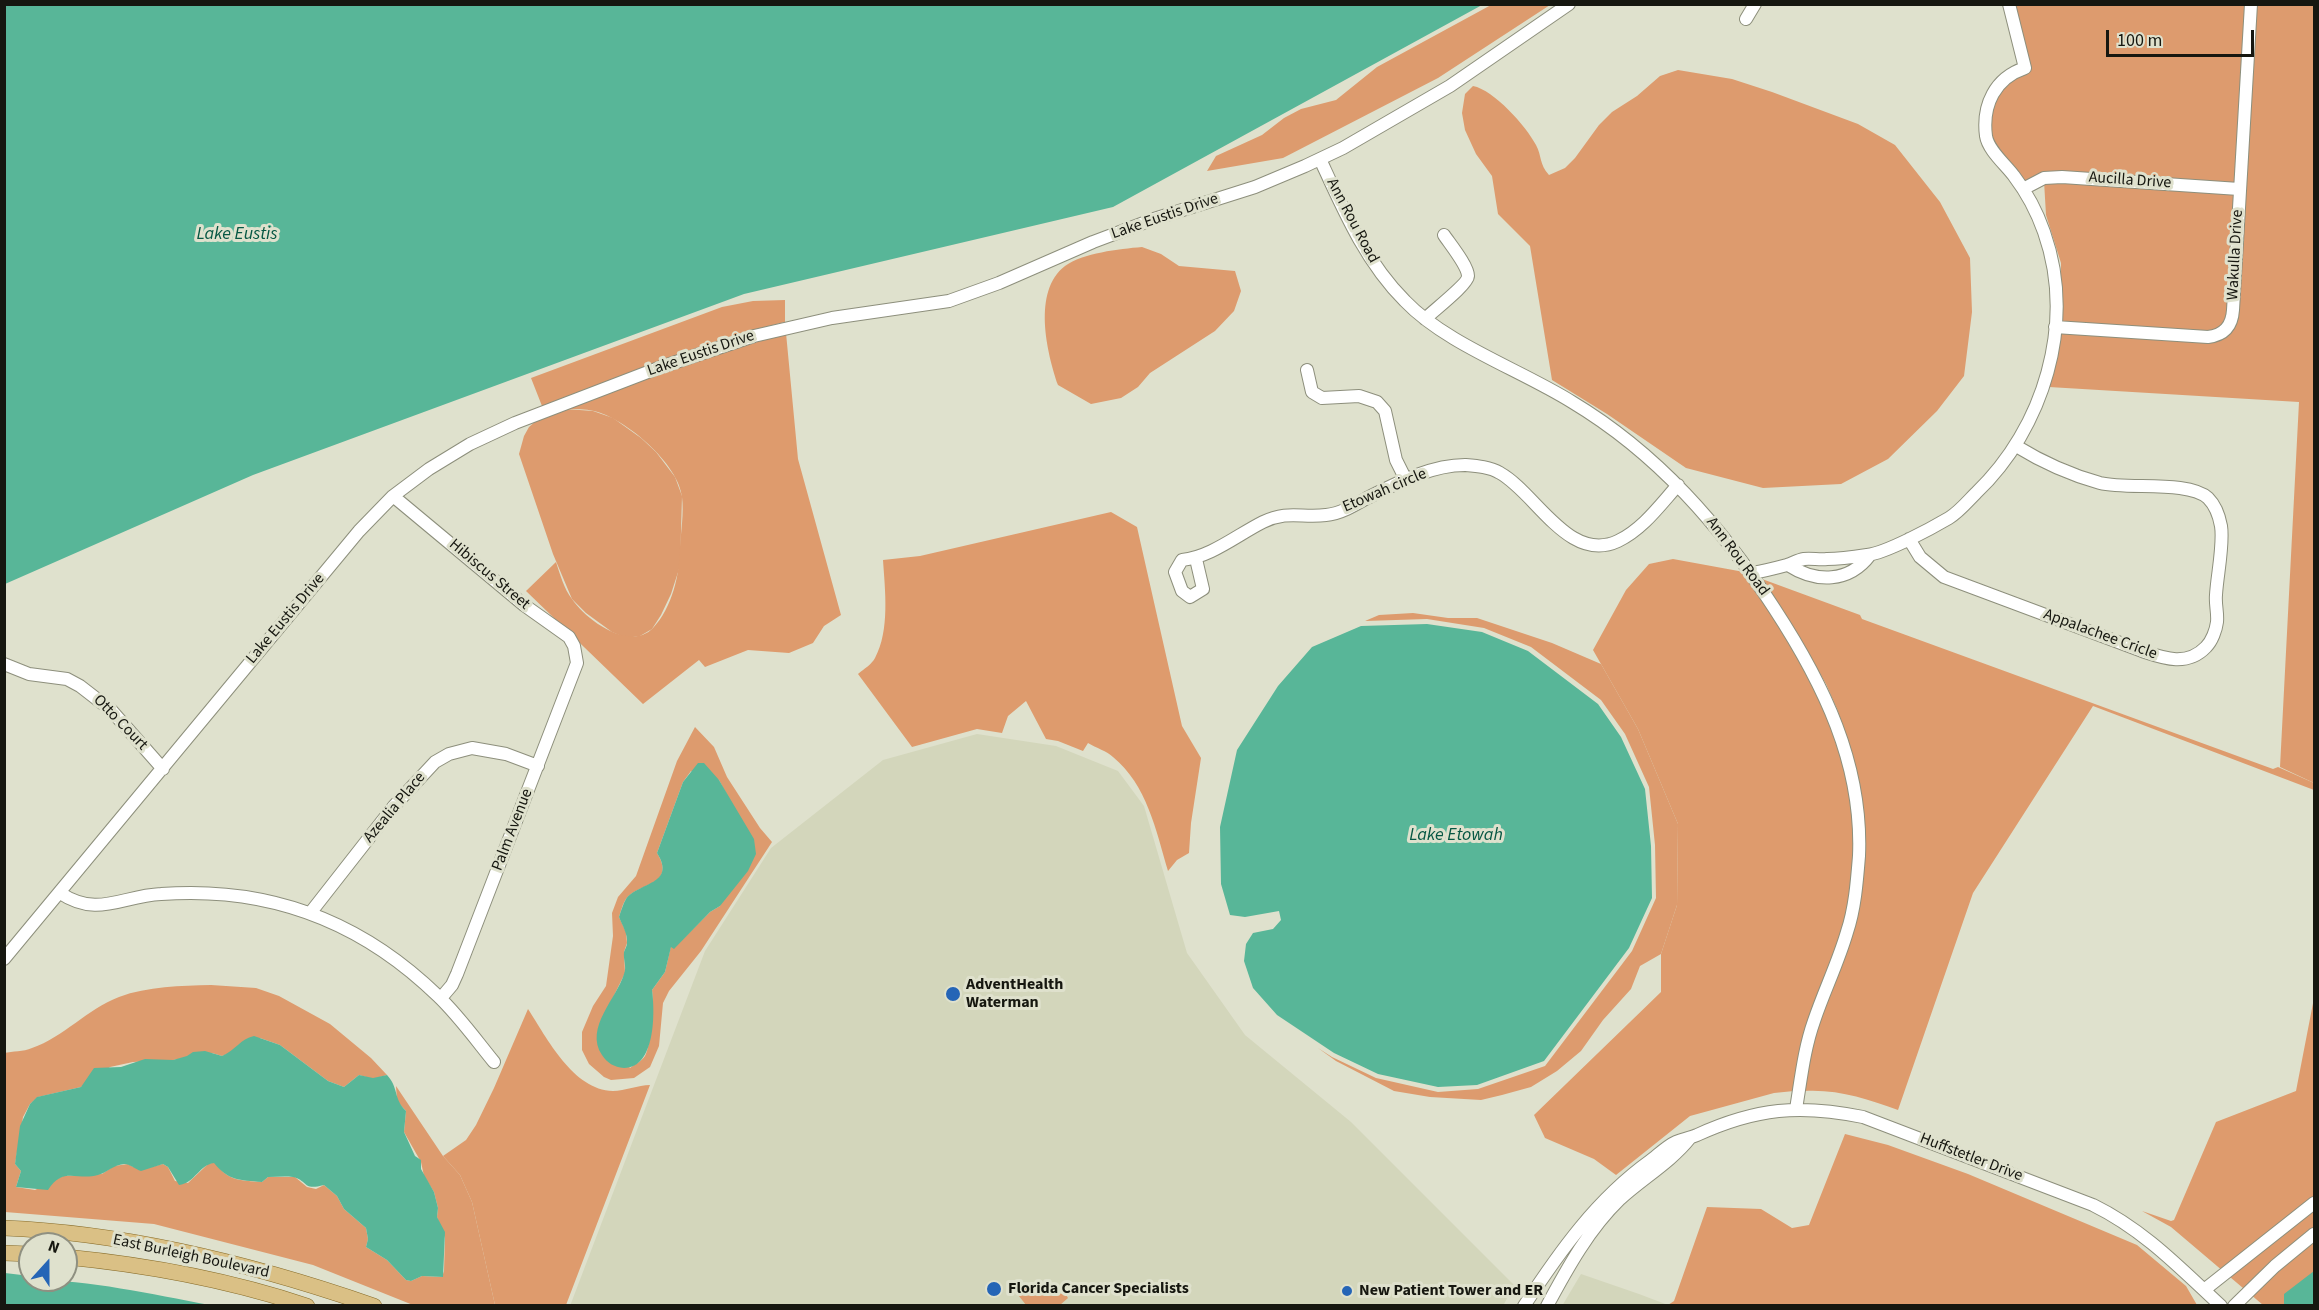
<!DOCTYPE html>
<style>
body{margin:0}
#map{position:relative;width:2319px;height:1310px;overflow:hidden;background:#dfe1cd;font-family:"Source Sans 3",sans-serif}
canvas{display:block}
.frame{position:absolute;inset:0;border:6px solid #161710;pointer-events:none}
.north{position:absolute;left:18px;top:1232px;width:60px;height:60px;box-sizing:border-box;background:#dfe1cd;border:2px solid #8f9081;border-radius:50%;rotate:21deg;font-size:16px;font-weight:700;line-height:24px;text-align:center;color:#161710}
.north::after{content:'';display:block;margin:auto;width:21px;height:27px;background:#2565b6;clip-path:polygon(50% 0,100% 100%,50% 72%,0 100%)}
.scale{position:absolute;left:2106px;top:30px;width:148px;height:27px;box-sizing:border-box;border:3px solid #161710;border-top:0;padding-left:8px;font-size:18px;line-height:21px;white-space:nowrap;color:#161710;-webkit-text-stroke:4px #dfe1cd;paint-order:stroke}
</style>
<div id="map">
<canvas width="2319" height="1310"></canvas>
<div class="frame"></div>
<div class="north">N</div>
<div class="scale">100 m</div>
</div>
<script>
const g = document.querySelector('canvas').getContext('2d');
g.lineJoin = 'round';
function fillPath(path, color) { g.fillStyle = color; g.fill(path, 'evenodd'); }
function stroke(path, color, width, dash) { g.strokeStyle = color; g.lineWidth = width; g.lineCap = dash ? 'butt' : 'round'; g.setLineDash(dash || []); g.stroke(path); }
function label(font, color, halo, rows, align = 'center') {
  g.font = font + ' "Source Sans 3",sans-serif'; g.lineWidth = 6; g.setLineDash([]); g.textBaseline = 'middle'; g.strokeStyle = halo; g.fillStyle = color; for (const [text, x, y, turn = 0] of rows) {
    g.save(); g.translate(x, y); g.rotate((+turn || 0) * Math.PI / 180); g.textAlign = isNaN(turn) ? turn : align; if (halo) g.strokeText(text, 0, 0); g.fillText(text, 0, 0); g.restore();
  }
}
fillPath(new Path2D(`
 M977,734L1056,746L1118,771L1144,806L1187,953L1245,1035L1351,1122L1514,1285L1503,1306H570L705,951L771,848L883,760Z
 M1581,1274L1639,1294L1668,1305L1562,1306Z`), '#d3d6bb');
fillPath(new Path2D(`
 M1491,5H1550L1438,78L1283,158L1207,171L1216,156L1262,135L1284,118L1301,109L1336,100L1377,67Z
 M2013,5H2314V783L2280,767L2299,402L2049,387L2061,331V263L2046,215L2044,181L2015,187L1992,149L1986,107L2023,65Z
 M1678,70L1732,79L1772,92L1858,124L1895,145L1940,202L1970,258L1972,312L1964,376L1937,411L1888,459L1841,484L1763,488L1686,468L1607,414L1552,380L1530,246L1498,214L1492,176L1476,154L1465,130L1462,113L1465,94L1473,86C1494,90 1526,126 1536,145C1542,156 1539,164 1549,175L1565,168L1575,158L1599,125L1612,112L1637,96L1660,76Z
 M1142,247L1161,254L1179,266L1235,271L1241,291L1234,311L1215,331L1150,373L1138,387L1121,398L1091,404L1058,385C1047,353 1032,291 1065,266C1083,253 1119,249 1142,247Z
 M566,409L593,411L613,418L641,438L656,452L675,477L682,496L680,566L671,594L661,615L652,629L640,636L626,638L612,632L586,613L572,599L553,554L519,454L524,436L529,427L537,420Z
 M1413,613L1448,618H1477L1552,643L1601,664L1638,729L1678,824L1677,905L1661,954L1640,966L1631,989L1603,1020L1581,1051L1557,1071L1531,1087L1502,1095L1481,1100L1430,1097L1394,1091L1336,1061L1318,1048L1332,1057L1376,1078L1438,1092L1478,1089L1545,1066L1632,951L1656,898L1655,845L1649,787L1625,734L1601,700L1531,647L1484,628L1427,619L1365,621L1379,615Z
 M695,727L714,747L727,777L760,828L772,842L701,951L669,991L663,1003L659,1046L650,1067L634,1078L611,1080L604,1077L589,1064L582,1050V1032L593,1006L606,986L613,936L612,913L618,897L636,876L677,761ZM691,771L719,780L740,819L720,906L710,912L674,948L671,946L665,972L652,990C654,1003 651,1046 645,1056C641,1062 635,1064 630,1068L599,1026L625,973L624,952L627,943L626,932L619,917C621,911 623,903 626,899C639,882 677,886 657,853L683,782Z
 M211,985L256,988L279,996L330,1024L371,1058L387,1075L373,1079L359,1075L344,1087L328,1081L280,1045L260,1038L238,1046L235,1051L222,1056L212,1053L173,1060L133,1062L110,1067L81,1087L38,1097L30,1104L23,1117L15,1164L21,1171L16,1187L35,1190L63,1176L102,1174L114,1166L128,1164C142,1173 149,1167 163,1164L168,1167L175,1181L188,1183L208,1164L215,1162C228,1182 240,1180 262,1182L268,1177H295L307,1187L316,1189L324,1185L337,1196L344,1209L366,1228L368,1239L366,1247L387,1260L406,1280L411,1281L422,1276L442,1277L444,1271L445,1238L437,1217L438,1208L434,1192L424,1176L421,1162L404,1132L406,1111L397,1101L396,1086L443,1156L460,1175L472,1202L495,1305H413L313,1265L154,1224L5,1212L4,1053C13,1051 23,1052 32,1048C64,1037 87,1009 119,997C148,986 181,986 211,985Z
 M1023,1287L1039,1289L1046,1296L1065,1293L1068,1298L1060,1305H1026L1015,1291L1016,1288Z`), '#dd9b6e');
fillPath(new Path2D(`
 M785,300V322L753,330L542,406L531,378L722,307L753,301Z
 M786,333L798,459L841,615L824,626L813,643L789,653L748,650L705,667L699,660L643,704L526,591L556,562C560,574 564,589 572,599C586,620 630,652 653,628C672,608 680,574 680,547C681,531 684,513 682,497C679,464 625,418 594,411C585,409 575,409 566,409L662,372Z
 M1111,512L1137,527L1182,726L1201,758L1191,823L1189,853L1177,860L1168,871C1156,830 1147,785 1113,757C1107,751 1096,748 1088,743L1083,751L1058,741L1046,739L1026,701L1008,716L1002,733L977,729L912,747L858,674C864,669 872,664 875,658C890,630 885,590 883,560L920,556Z
 M1673,559L1744,572C1812,675 1869,767 1850,895C1846,924 1836,951 1828,979C1817,1016 1805,1054 1794,1091L1774,1093L1690,1116L1616,1175L1594,1159L1545,1138L1534,1115L1661,992V954L1677,905L1678,824L1638,729L1593,650L1626,590L1649,564Z
 M1762,579L1860,615L1862,619L2273,769L2278,767L2314,783V790L2093,706L1973,893L1898,1110C1867,1099 1838,1089 1804,1091L1812,1047L1819,1023L1835,982L1864,820L1859,780L1850,746L1837,709L1826,684L1795,630Z
 M2314,998V1305H2263L2171,1227L2142,1211L2171,1221L2174,1220L2216,1122L2296,1091Z
 M528,1009C547,1038 573,1090 613,1091C625,1091 638,1085 650,1085L566,1305H495L472,1202L460,1175L443,1156L466,1140L476,1125L494,1088Z
 M1845,1134L1888,1145L1968,1174L2137,1245L2186,1286L2197,1305H1668L1674,1301L1707,1207L1761,1209L1792,1228L1809,1225Z`), '#de9b6d');
fillPath(new Path2D(`
 M5,4H1482V5L1113,207L744,294L253,475L5,584Z
 M1427,624L1482,632L1528,651L1598,704L1621,737L1645,789L1651,846L1652,898L1629,948L1544,1061L1477,1085L1438,1087L1378,1074L1334,1053L1277,1015L1253,988L1244,961L1246,944L1253,933L1273,929L1281,920L1279,911L1245,917L1230,915L1221,884L1220,827L1237,750L1278,686L1312,647L1361,626Z
 M698,763H704L719,780L754,839L756,854L748,871L720,906L710,912L674,949L671,947L665,972L652,990C655,1011 656,1068 624,1068C614,1067 607,1063 602,1055C584,1028 617,998 624,974C627,967 623,959 624,952C625,949 627,946 627,943C628,934 622,925 619,917C621,911 623,904 626,899C638,882 677,885 657,853L683,782Z
 M254,1036L280,1045L328,1081L344,1087L359,1075L373,1078L387,1075C399,1088 393,1098 406,1111L404,1132L415,1156L421,1160V1169L434,1192L438,1208L437,1217L445,1232L443,1277L422,1276L411,1281L406,1280L387,1260L366,1247L368,1239L366,1228L344,1209L337,1196L324,1185C302,1191 309,1181 293,1177C285,1176 276,1177 268,1177L262,1182C239,1180 229,1181 214,1163C199,1165 195,1183 179,1185L168,1167L163,1164L141,1171C135,1169 130,1164 124,1164C113,1165 108,1172 98,1175C77,1181 63,1166 48,1190L16,1187L21,1171L15,1164L20,1126L30,1104L37,1097L81,1087L94,1068L121,1067L145,1059L173,1060L187,1056L193,1052L205,1051L222,1056C236,1050 240,1039 254,1036Z
 M2314,1271V1305H2286L2284,1304V1294Z
 M5,1273L30,1276V1280C91,1280 150,1294 210,1305H5Z`), '#58b698');
const minor = new Path2D(`
 M1746,19L1755,4
 M1320,159C1343,209 1365,261 1405,301C1446,344 1521,370 1572,402C1657,453 1721,526 1774,608C1823,683 1863,764 1859,856C1857,881 1855,908 1847,932C1838,963 1824,991 1814,1021C1804,1049 1801,1079 1796,1109
 M2023,189L2044,178L2062,177L2239,189
 M1425,319C1433,311 1468,284 1468,276C1468,266 1450,244 1444,235
 M2055,327L2208,337C2224,335 2232,326 2233,310L2251,4
 M1307,370L1312,392L1322,398L1359,396L1377,402L1385,411L1396,460L1406,480
 M393,496L524,605L569,637L574,646L577,663L457,974L452,985L441,998
 M1909,539L1920,557L1944,577L2142,651C2163,658 2187,667 2206,647C2212,641 2216,630 2217,622C2218,613 2215,604 2216,595C2217,576 2224,544 2221,526C2219,515 2216,506 2208,498C2188,480 2128,490 2100,483C2071,475 2042,462 2016,446
 M1196,559L1203,589L1190,597L1182,591L1175,572L1182,560C1211,557 1237,535 1263,522C1288,510 1301,518 1326,515C1340,514 1355,505 1367,498C1397,483 1431,465 1465,465C1477,466 1490,467 1500,473C1536,493 1569,564 1618,541C1643,529 1660,505 1678,485
 M1788,565C1816,583 1849,583 1870,555
 M1752,573C1764,571 1776,568 1787,565C1793,563 1798,560 1804,559C1811,558 1820,560 1827,559C1840,559 1854,557 1867,555C1886,553 1932,528 1949,518C1959,512 1968,501 1976,493C2044,428 2076,323 2044,232C2037,212 2027,193 2014,176C2006,165 1988,150 1986,136C1982,105 1995,78 2025,68L2009,4
 M4,664L29,674L67,679L80,686L111,710L163,769
 M60,893C98,918 121,896 161,894C269,886 360,920 438,996C459,1016 476,1040 494,1062
 M311,912L394,806L435,762L449,754L472,748L506,754L538,766
 M4,959L359,531L393,496L429,469L470,444L515,423L661,367L754,336L832,318L949,301L999,283L1093,242L1154,219L1255,187L1305,166L1343,148L1450,86L1569,4
 M2204,1290L2314,1203
 M1524,1306C1560,1251 1597,1199 1650,1161C1658,1155 1667,1146 1676,1142C1683,1139 1690,1138 1697,1135C1756,1108 1800,1104 1863,1117L2093,1205C2144,1230 2180,1268 2221,1306
 M1547,1306C1568,1267 1589,1229 1620,1199C1643,1178 1671,1162 1690,1138
 M2234,1306L2275,1266L2314,1234`);
const major = new Path2D(`
 M4,1228C130,1233 256,1265 374,1306
 M4,1253L30,1254
 M66,1257C148,1265 229,1280 307,1306`);
stroke(minor, '#8d8f7c', 14);
stroke(major, '#866a27', 16);
stroke(minor, '#fff', 12);
stroke(major, '#dac085', 15);
for (const [x, y, r, color] of [
 [953,994,8,"#2565b6"],
 [994,1289,8,"#2565b6"],
 [1347,1291,6,"#2565b6"]
]) { const dot = new Path2D(); dot.arc(x, y, r, 0, 2 * Math.PI); g.fillStyle = color; g.fill(dot); stroke(dot, '#dfe1cd', 2); }
label('16px', '#161710', '#dfe1cd', [
 ["Aucilla Drive",2130,181,4],
 ["Lake Eustis Drive",1165,217,-19],
 ["Ann Rou Road",1352,221,62],
 ["Wakulla Drive",2236,255,-87],
 ["Lake Eustis Drive",701,354,-19],
 ["Etowah circle",1385,491,-23],
 ["Ann Rou Road",1737,557,53],
 ["Hibiscus Street",489,575,40],
 ["Lake Eustis Drive",286,619,-50],
 ["Appalachee Cricle",2100,635,20],
 ["Otto Court",120,723,46],
 ["Azealia Place",395,808,-50],
 ["Palm Avenue",513,830,-69],
 ["Huffstetler Drive",1971,1158,21],
 ["East Burleigh Boulevard",191,1257,12]
]);
label('bold 16px', '#161710', '#dfe1cd', [
 ["AdventHealth",966,985],
 ["Waterman",966,1003],
 ["Florida Cancer Specialists",1008,1289],
 ["New Patient Tower and ER",1359,1291]
], 'left');
label('italic 18px', '#065743', '#dfe1cd', [
 ["Lake Eustis",237,235],
 ["Lake Etowah",1456,836]
]);
</script>
